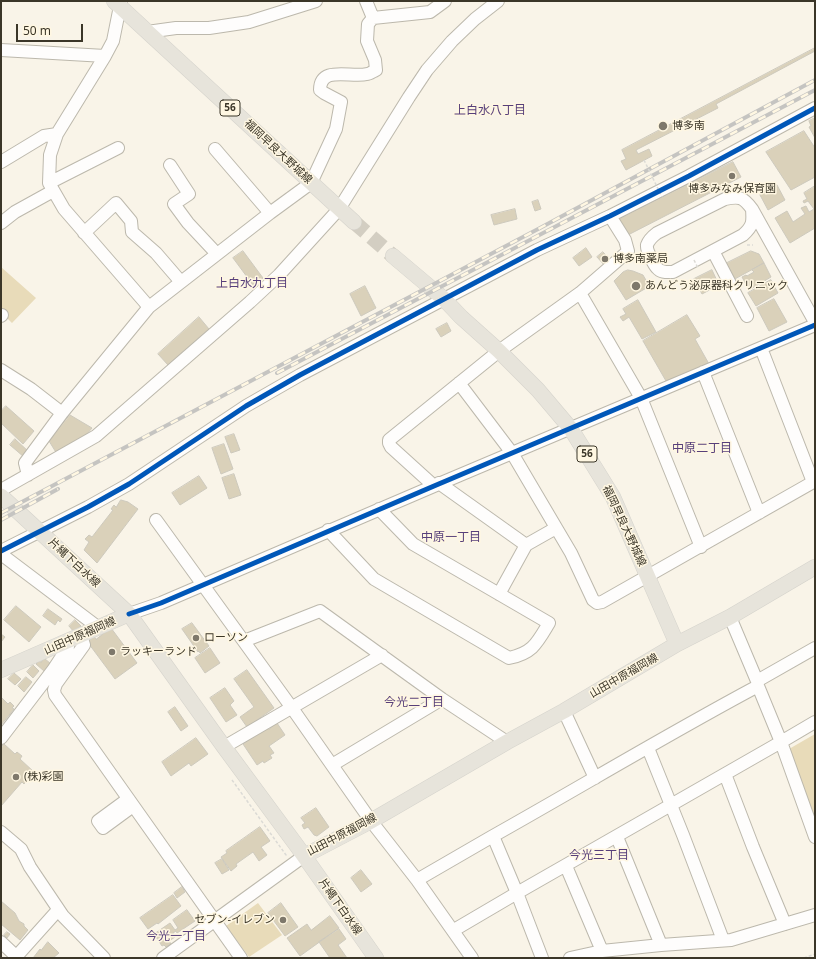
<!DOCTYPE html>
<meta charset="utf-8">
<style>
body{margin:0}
#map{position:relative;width:816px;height:959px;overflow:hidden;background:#f9f4e8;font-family:"Noto Sans",sans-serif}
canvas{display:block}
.frame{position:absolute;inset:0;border:2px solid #3b3628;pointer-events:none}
.scale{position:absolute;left:16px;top:24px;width:67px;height:18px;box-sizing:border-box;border:2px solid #3b3628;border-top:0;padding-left:5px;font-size:12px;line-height:14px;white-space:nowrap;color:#3b3628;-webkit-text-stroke:3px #fff7e2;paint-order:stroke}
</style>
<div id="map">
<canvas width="816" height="959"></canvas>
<div class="frame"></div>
<div class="scale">50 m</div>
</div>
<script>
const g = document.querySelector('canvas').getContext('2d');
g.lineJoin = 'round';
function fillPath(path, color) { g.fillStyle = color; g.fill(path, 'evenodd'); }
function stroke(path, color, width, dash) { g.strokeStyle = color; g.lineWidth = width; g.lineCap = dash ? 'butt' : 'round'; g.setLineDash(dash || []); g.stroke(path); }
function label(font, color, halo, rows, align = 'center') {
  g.font = font + ' "Noto Sans","Noto Sans JP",sans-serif'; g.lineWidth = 3; g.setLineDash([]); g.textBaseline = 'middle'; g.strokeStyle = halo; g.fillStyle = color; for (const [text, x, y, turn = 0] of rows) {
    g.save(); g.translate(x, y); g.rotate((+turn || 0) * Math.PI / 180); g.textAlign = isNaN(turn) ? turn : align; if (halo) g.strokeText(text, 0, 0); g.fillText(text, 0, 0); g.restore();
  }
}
fillPath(new Path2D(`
 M1,267L36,298L12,323L1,312Z
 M815,734V822L789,749Z
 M258,903L282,935L249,957L226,926Z`), '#e8dbb9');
const building = new Path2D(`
 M815,48V51L716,104L718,108L636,150L638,154L649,149L652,156L626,170L621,161L626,159L622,150Z
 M815,118V138L809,127L811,126L809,121Z
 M804,131L815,148V177L791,190L766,152Z
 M733,162L741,177L626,236L617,220Z
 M777,185L785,200L768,210L760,195Z
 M815,186V228L790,243L775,218L787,211L793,222L805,214L801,208L806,206L809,212L814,209L808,201L804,203L803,201L807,199L804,193Z
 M538,200L541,209L535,211L532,202Z
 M515,209L517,219L494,225L491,215Z
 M586,248L592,257L579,266L573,258Z
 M243,251L263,278L253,285L233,258Z
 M751,251L759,254L764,263L733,280L725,264Z
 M603,252L611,261L605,266L597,257Z
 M764,263L771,277L749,290L742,277L746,275L747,276L754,272L752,270Z
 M628,270L633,271L643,275L647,282L648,287L626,300L614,281L623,272Z
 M712,270L719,285L702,294L694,279Z
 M771,280L778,293L756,306L748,293Z
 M365,286L376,308L361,316L350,294Z
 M774,299L787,322L769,331L757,308Z
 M638,300L656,332L642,339L629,317L623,321L620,317L626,314L623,309Z
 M687,315L700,336L695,339L709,364L666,381L643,341Z
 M199,317L209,329L168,365L158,354Z
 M447,323L451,331L441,337L436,329Z
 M6,406L34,431L23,444L1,423V411Z
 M70,415L92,428L87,434L57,454L49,441Z
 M234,434L240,450L231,453L225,437Z
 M15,439L29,452L24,457L10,445Z
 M224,444L233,469L221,474L212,448Z
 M234,474L241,495L229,499L222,478Z
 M199,476L207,488L180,505L172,493Z
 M121,500L128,502L138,509L97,563L84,550L89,542L85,539L89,535L92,537L113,510L111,509L114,505L116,507Z
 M16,606L41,627L29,642L4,620Z
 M48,609L62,619L60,622L58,620L55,625L43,616Z
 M75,620L81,626L74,632L69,626Z
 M192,623L209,646L200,653L199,651L198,652L182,629Z
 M111,628L137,663L115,679L86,640L93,635L96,639Z
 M1,634L5,637L1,642Z
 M210,648L220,663L205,673L195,658Z
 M44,658L51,664L44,671L36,664L39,661L41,662Z
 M33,665L39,671L33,678L27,672Z
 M247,670L274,708L247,727L240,717L254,707L234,679Z
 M14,673L21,679L15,685L8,679Z
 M26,677L32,682L24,692L18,686Z
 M225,688L234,701L230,705L237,715L226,722L210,698Z
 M1,697L8,704L10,702L14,706L12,708L14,709L1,725Z
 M175,707L188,726L181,731L168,712Z
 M277,723L285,735L269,746L274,753L270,755L272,758L264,763L263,761L257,765L243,744L268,727L269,729Z
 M196,738L208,754L191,766L189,763L171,776L162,762Z
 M4,744L15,754L17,752L22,756L20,759L34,772L24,784L22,782L1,806V748Z
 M316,808L329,827L317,836L314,835L308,827L304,829L302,825L305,823L301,818Z
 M260,827L270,841L261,847L267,855L259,861L253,852L236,864L237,866L231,871L221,857L227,853L226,851Z
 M222,859L229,870L222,874L215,863Z
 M361,870L372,884L361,892L351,878Z
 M182,887L185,892L177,898L174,893Z
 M173,895L181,906L158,924L157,923L148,929L140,918Z
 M1,901L15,913L19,921L24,924V926L28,930L20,940L1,924Z
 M281,903L298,927L285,936L268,913Z
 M187,910L195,921L177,933L176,931L173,933L175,937L169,941L171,944L166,947L164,945L162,946L154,934L170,923L175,930L178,928L173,920Z
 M330,916L339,928L300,956L287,938L307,924L311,930Z
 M339,929L346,939L338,945L347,958H330L319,942Z
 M7,932L10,934L7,938L4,935Z
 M48,942L59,953L53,958H33L40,949L41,950Z`);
fillPath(building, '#dad1ba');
stroke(building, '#cdc9bd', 1);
stroke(new Path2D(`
 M354,222L393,256`), '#d3cec2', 15, [15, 8]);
const minor = new Path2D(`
 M121,1L113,41L105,56L57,134L50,155L49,183L64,209L149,307
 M373,18L430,12L445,1
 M147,32L176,28H209L249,22L316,1
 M1,50L105,56
 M215,149L270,213
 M1,162L44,136L57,134
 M170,165L189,194L174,204L188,223L217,254
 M49,183L118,148
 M752,209C753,222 753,226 743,235L673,272C667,272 661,273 657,268C654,265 646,250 647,245C649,239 653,236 657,233L725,199C740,196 743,197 752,209L815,322
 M1,223L15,212L53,191
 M84,233L116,203L131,221L132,232L156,253L181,282
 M713,251L747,316
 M580,293L641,398L701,547
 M1,316L2,315
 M761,348L813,482
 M1,370L31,389L62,413L25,463L28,475
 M703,372L759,513
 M459,383L512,453L571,553L593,600L597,603L602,602L815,481
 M62,413L149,307L270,213L311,183L336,129L341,102L324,93L320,90C320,65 351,78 367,74C370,74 373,71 376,70L375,60L367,41L368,24L373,18L366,1
 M439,483L526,545L556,528
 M434,486L391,447L389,443V440L499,351L580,293L625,254L628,251L625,240L610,216
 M1,490L96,436L250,302L279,275L339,209L409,97L427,70L452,41L475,19L498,1
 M156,520L292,708L371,821L417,880L472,958
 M328,530L374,579L509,658C533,653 537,643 549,623L413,544L379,509
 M1,551L88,507L129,484L246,406L300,375L537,250L610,216L689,176L815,108
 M1,554L99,628
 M499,594L526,545
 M129,614L161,603L434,486L815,325
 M730,617L757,681L758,686L781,742L815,722
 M81,636L84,645L56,684L54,690L55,695L241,958
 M244,641L320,611L442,699L507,742
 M757,681L815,648
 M564,711L595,778
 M1,738L53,670L68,647V642
 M224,747L382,655
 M648,748L683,835L723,940
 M332,765L442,699
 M725,774L753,847L785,924
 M128,799L98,821L103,828L133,806
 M1,832L21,849L30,867L63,916L104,958
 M493,836C582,786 668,734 758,686
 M617,837L661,945
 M566,866L602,951
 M417,880L493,836L517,893L781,742L815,837
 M454,930L517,893L542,958
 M1,942L18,958
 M15,958L58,910
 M163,958L304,856
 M570,958L602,951L661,945L731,940L815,915`);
const major = new Path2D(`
 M114,1L354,222
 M393,256L444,299L461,317L499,351L538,390L571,429L613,497L677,644
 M1,496L129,614L224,747L297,846L376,958
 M1,670L129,614
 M304,856L371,821L507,742L564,711L677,644L730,617L815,567`);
stroke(minor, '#bcb8ac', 14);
stroke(major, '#d5d3cc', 16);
stroke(new Path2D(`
 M747,245H753
 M232,780L286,855V857
 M804,958L815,954`), '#dbdad5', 1.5, [3, 2]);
stroke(minor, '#fefdfc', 12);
stroke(major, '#e7e4db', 15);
const rail = new Path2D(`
 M277,373L815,90
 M1,513L540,228L815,80
 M1,520L58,489`);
stroke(rail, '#c5c4c1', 4);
stroke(rail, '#fff7e2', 2.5, [8]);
stroke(new Path2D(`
 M644,160L662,197
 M694,260L698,268`), '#dbdad5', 1.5, [3, 2]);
stroke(new Path2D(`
 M1,551L88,507L129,484L246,406L300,375L537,250L610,216L689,176L815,108
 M129,614L161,603L434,486L815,325`), '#0057b8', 5);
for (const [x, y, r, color] of [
 [663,126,5,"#7e786b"],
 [732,176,4,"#7e786b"],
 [605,259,4,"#7e786b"],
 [636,286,5,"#7e786b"],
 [196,638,4,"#7e786b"],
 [112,652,4,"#7e786b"],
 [16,777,4,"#7e786b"],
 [283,920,4,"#7e786b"]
]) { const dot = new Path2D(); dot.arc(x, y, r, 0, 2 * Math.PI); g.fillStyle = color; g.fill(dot); stroke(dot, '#fff7e2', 1.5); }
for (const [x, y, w] of [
 [230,108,20],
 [587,454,20]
]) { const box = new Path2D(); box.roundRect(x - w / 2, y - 8, w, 16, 3); g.fillStyle = '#fff7e2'; g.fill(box); stroke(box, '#3b3628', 1); }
label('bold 10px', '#3b3628', null, [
 ["56",230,108],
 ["56",587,454]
]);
label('11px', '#3b3628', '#fff7e2', [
 ["博多南",672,126],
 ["博多みなみ保育園",732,189,"center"],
 ["博多南薬局",613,259],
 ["あんどう泌尿器科クリニック",645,286],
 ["ローソン",204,638],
 ["ラッキーランド",120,652],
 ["(株)彩園",24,777],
 ["セブン-イレブン",275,920,"right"]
], 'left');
label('11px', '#3b3628', '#fff7e2', [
 ["福岡早良大野城線",278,152,43],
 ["福岡早良大野城線",624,526,65],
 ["片縄下白水線",74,563,43],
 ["山田中原福岡線",80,636,-24],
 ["山田中原福岡線",624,676,-30],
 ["山田中原福岡線",342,835,-28],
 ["片縄下白水線",340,907,55]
]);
label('12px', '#573f7b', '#fff7e2', [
 ["上白水八丁目",490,111],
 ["上白水九丁目",252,284],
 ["中原二丁目",702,449],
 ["中原一丁目",451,538],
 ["今光二丁目",414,703],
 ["今光三丁目",599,856],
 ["今光一丁目",176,937]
]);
</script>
